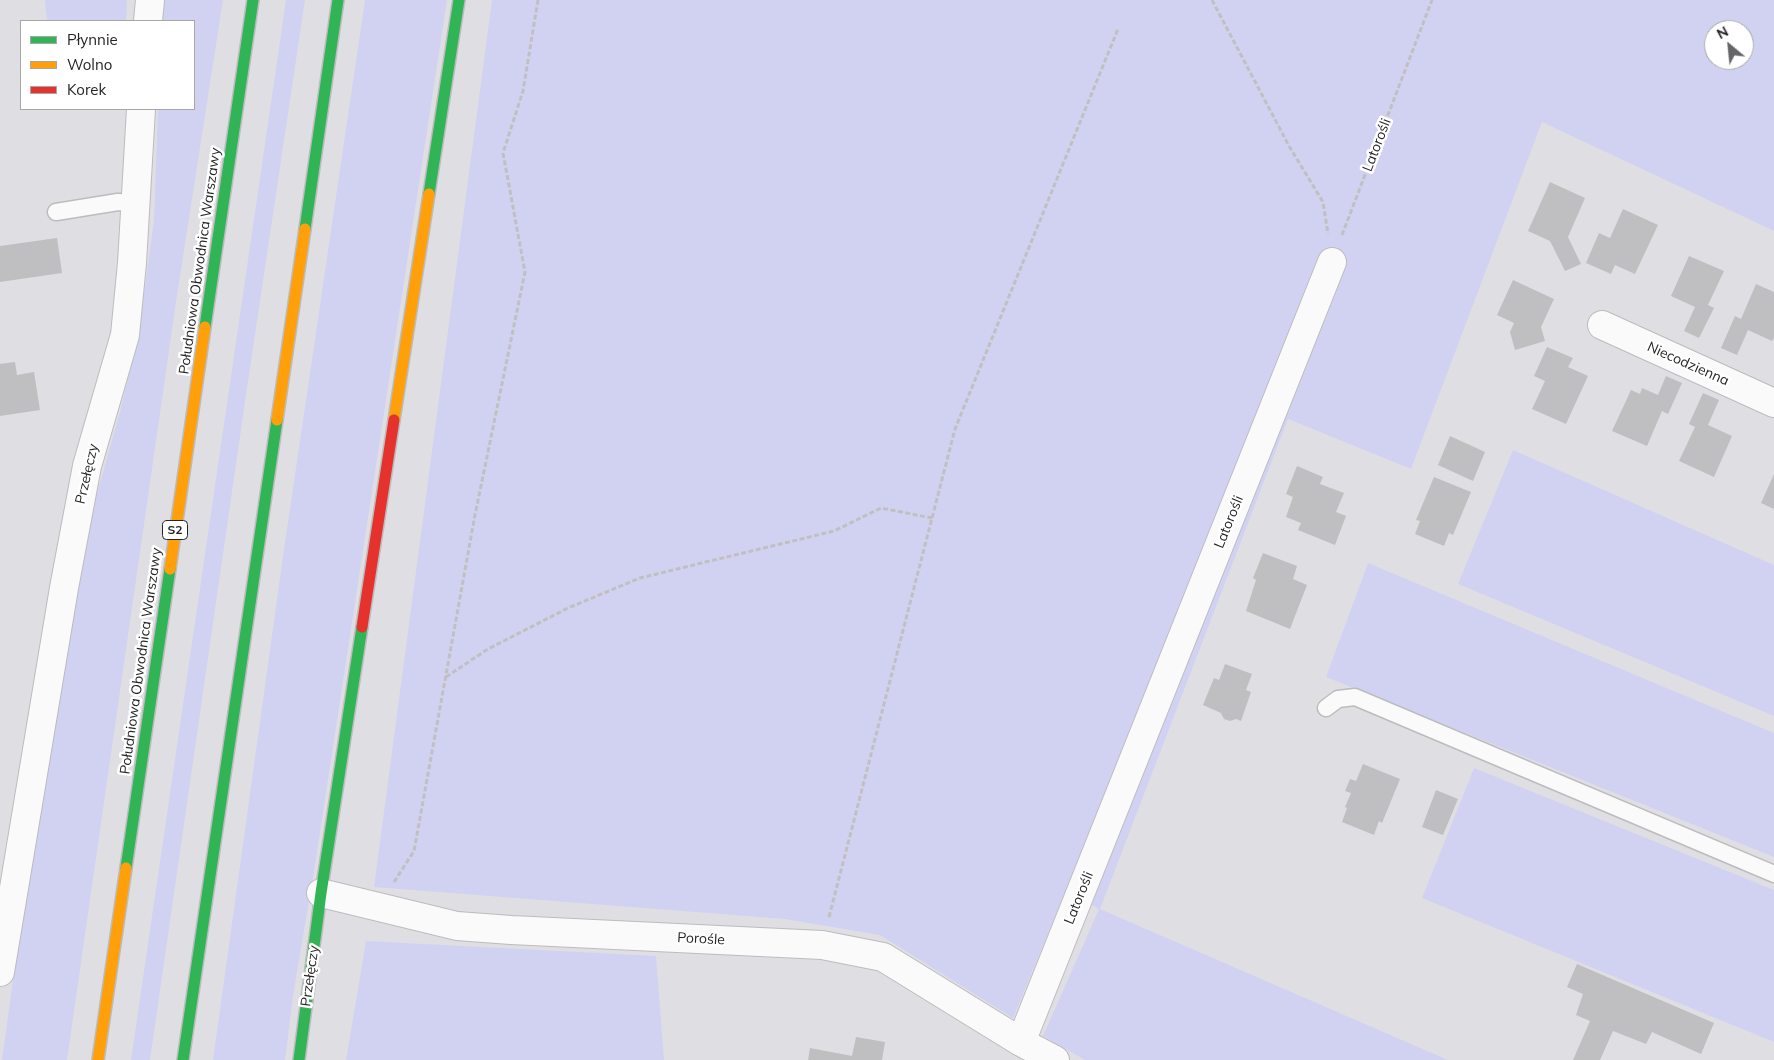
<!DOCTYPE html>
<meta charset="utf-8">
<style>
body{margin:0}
#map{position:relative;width:1774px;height:1060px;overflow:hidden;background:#dfdfe3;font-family:Mulish,sans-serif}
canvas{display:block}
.legend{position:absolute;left:20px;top:20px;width:175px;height:90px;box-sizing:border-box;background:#fff;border:1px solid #a7a7a8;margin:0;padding:6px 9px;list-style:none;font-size:15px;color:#242426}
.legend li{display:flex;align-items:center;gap:10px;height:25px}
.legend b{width:25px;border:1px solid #a7a7a8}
.north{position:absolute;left:1704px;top:20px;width:50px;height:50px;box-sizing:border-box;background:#fff;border:1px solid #a7a7a8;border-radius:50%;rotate:332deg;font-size:14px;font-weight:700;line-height:20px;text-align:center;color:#242426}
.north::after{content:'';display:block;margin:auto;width:18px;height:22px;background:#656568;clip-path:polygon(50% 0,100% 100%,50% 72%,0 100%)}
</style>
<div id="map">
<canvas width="1774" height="1060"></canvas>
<ul class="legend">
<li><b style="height:6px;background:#30b455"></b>Płynnie</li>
<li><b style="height:6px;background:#ff9f0a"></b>Wolno</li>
<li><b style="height:6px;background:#e5322d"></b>Korek</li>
</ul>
<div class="north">N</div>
</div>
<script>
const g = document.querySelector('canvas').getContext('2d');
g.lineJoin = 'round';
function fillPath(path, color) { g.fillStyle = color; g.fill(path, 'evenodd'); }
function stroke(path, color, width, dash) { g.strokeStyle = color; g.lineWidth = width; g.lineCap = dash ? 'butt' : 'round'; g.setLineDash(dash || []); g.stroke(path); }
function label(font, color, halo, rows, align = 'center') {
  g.font = font + ' Mulish,sans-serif'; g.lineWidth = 5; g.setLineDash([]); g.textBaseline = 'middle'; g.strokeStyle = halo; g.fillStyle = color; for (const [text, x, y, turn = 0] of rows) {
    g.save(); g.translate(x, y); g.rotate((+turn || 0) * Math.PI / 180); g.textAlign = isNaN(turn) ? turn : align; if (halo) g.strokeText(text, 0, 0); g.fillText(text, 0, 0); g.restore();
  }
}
fillPath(new Path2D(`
 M45,0H127L126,21H47Z
 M162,0H223L176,302L67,1060H2L28,871L81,564L94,504L120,412L139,331L154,220L158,109H194V21H161Z
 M286,0H305L247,388L150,1060H131Z
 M365,0H447L315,865L293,996L285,1060H213L283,556Z
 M492,0H1774V231L1542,122L1411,469L1288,419L1100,909L1448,1060H1085L1043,1036L1099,909L1066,890L1013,1018L880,935L785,919L374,887ZM1714,30H1744V60H1714Z
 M1513,450L1774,565V716L1458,584Z
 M1368,563L1774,733V857L1326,677Z
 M1474,768L1774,890V1042L1422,898Z
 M366,941L656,956L664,1060H346Z`), '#d1d2f2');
fillPath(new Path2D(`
 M1550,182L1585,198L1568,237L1581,264L1565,271L1550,241L1528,231Z
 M1623,209L1658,225L1635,274L1615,265L1611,274L1586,263L1599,233L1610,238Z
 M57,238L62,273L0,282V246Z
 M1689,256L1724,271L1708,305L1714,308L1699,338L1684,331L1695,307L1671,296Z
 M1513,280L1554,299L1541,327L1545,341L1515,350L1510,332L1514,323L1497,315Z
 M1756,284L1774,292V338L1772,341L1748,330L1737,355L1721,348L1735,316L1741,319Z
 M1547,347L1573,358L1568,367L1588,376L1566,424L1532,409L1545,381L1534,376Z
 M15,362L17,375L34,372L40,410L0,416V364Z
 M1666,376L1682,383L1668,414L1662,411L1647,446L1612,431L1631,390L1640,394L1642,388L1658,395Z
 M1703,393L1719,400L1708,425L1732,436L1714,477L1679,461L1695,427L1689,424Z
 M1450,436L1485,452L1473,481L1438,465Z
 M1297,466L1323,477L1320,484L1344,493L1336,512L1346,516L1335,545L1298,530L1301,523L1286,517L1293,497L1286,494Z
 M1774,474V509L1761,503Z
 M1434,477L1471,492L1453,535L1449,533L1444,546L1415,534L1420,521L1416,520Z
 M1263,553L1297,566L1293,579L1307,585L1290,629L1246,611L1256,580L1253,578Z
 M1225,664L1252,674L1246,690L1251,692L1241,721L1236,719L1230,721L1224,719L1221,713L1203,705L1214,678L1219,680Z
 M1363,764L1400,779L1382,823L1379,821L1374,835L1342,822L1347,808L1345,807L1351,793L1345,791L1350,779L1356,781Z
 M1436,790L1458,799L1443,835L1422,827Z
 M1577,964L1714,1023L1701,1054L1652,1032L1646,1044L1613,1031L1600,1060H1573L1590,1021L1576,1015L1583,994L1567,987Z
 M856,1037L885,1042L882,1060H808L810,1048L852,1056Z`), '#bfbfc2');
const lane = new Path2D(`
 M56,212L118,202L135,203
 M1326,708L1338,699L1355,697L1774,874`);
const street = new Path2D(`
 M148,21L150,0
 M1602,325L1774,403
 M321,893L457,926L511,930L822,945L883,957L1021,1042L1055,1060
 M0,972L64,588L87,466L125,335L132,263L141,109
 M1021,1042L1332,262`);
const fast = new Path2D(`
 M429,194L459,0
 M305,229L338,0
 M205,327L253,0
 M126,868L170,569
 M183,1060L277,420
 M299,1060L321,893L362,627`);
const slow = new Path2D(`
 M277,420L305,229
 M394,420L429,194
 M170,569L205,327
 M98,1060L126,868`);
const jam = new Path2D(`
 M362,627L394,420`);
stroke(lane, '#bcbcbf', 19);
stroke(street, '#bcbcbf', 30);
stroke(fast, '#bcbcbf', 14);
stroke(slow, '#bcbcbf', 14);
stroke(jam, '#bcbcbf', 14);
stroke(new Path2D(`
 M1212,0L1289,146L1323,202L1328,234
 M1342,235L1432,0
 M446,677L488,649L568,608L640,578L834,531L881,508L932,518
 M394,882L414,851L475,515L525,272L503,153L523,91L538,0
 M829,917L955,429L1118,29`), '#c0c0c2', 3, [5, 2.5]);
stroke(lane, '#fafafb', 16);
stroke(street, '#fafafb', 28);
stroke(fast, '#30b455', 11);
stroke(slow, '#ff9f0a', 11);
stroke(jam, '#e5322d', 11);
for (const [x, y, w] of [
 [175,530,25]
]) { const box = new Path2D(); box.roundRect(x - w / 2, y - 9.5, w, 19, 4); g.fillStyle = '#fff'; g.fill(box); stroke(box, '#242426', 1); }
label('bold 12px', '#242426', null, [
 ["S2",175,530]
]);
label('14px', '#242426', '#fff', [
 ["Latorośli",1377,145,-69],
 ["Południowa Obwodnica Warszawy",200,261,-82],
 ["Niecodzienna",1688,364,24],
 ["Przełęczy",87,474,-77],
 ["Latorośli",1229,522,-68],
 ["Południowa Obwodnica Warszawy",141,661,-82],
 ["Latorośli",1079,898,-68],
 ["Porośle",701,939,3],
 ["Przełęczy",310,976,-82]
]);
</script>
